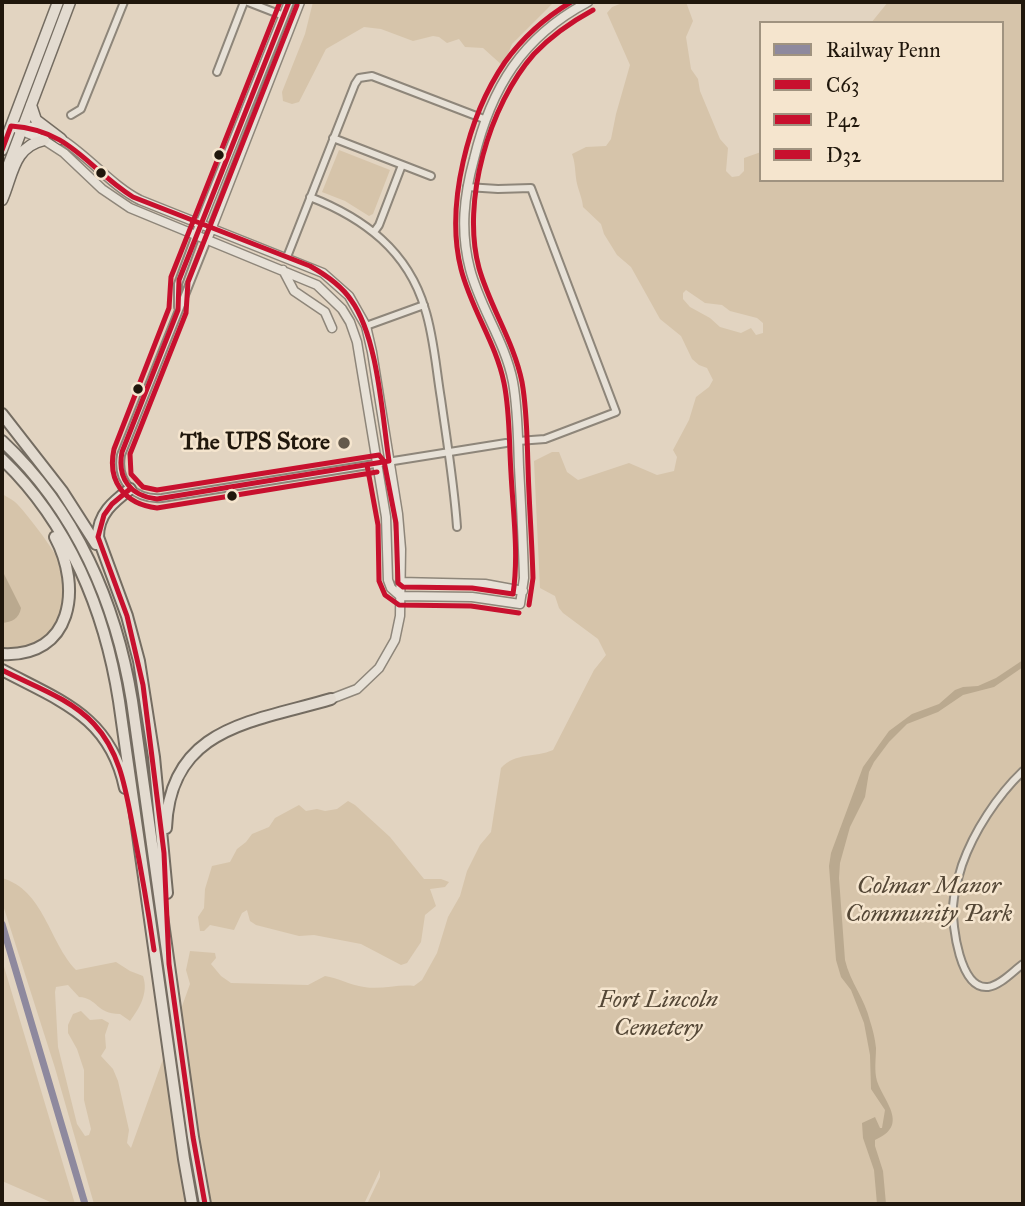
<!DOCTYPE html>
<style>
body{margin:0}
#map{position:relative;width:1025px;height:1206px;overflow:hidden;background:#e2d4c1;font-family:"IM FELL Great Primer",serif}
canvas{display:block}
.frame{position:absolute;inset:0;border:4px solid #20170c;pointer-events:none}
.legend{position:absolute;left:759px;top:21px;width:245px;height:161px;box-sizing:border-box;background:#f5e5ce;border:2px solid #a09380;margin:0;padding:9px 12px;list-style:none;font-size:21px;color:#20170c}
.legend li{display:flex;align-items:center;gap:14px;height:35px}
.legend b{width:35px;border:2px solid #a09380}
</style>
<div id="map">
<canvas width="1025" height="1206"></canvas>
<div class="frame"></div>
<ul class="legend">
<li><b style="height:9px;background:#8e899e"></b>Railway Penn</li>
<li><b style="height:9px;background:#c8102e"></b>C63</li>
<li><b style="height:9px;background:#c8102e"></b>P42</li>
<li><b style="height:9px;background:#c8102e"></b>D32</li>
</ul>
</div>
<script>
const g = document.querySelector('canvas').getContext('2d');
g.lineJoin = 'round';
function fillPath(path, color) { g.fillStyle = color; g.fill(path, 'evenodd'); }
function stroke(path, color, width, dash) { g.strokeStyle = color; g.lineWidth = width; g.lineCap = dash ? 'butt' : 'round'; g.setLineDash(dash || []); g.stroke(path); }
function label(font, color, halo, rows, align = 'center') {
  g.font = font + ' "IM FELL Great Primer",serif'; g.lineWidth = 5; g.setLineDash([]); g.textBaseline = 'middle'; g.strokeStyle = halo; g.fillStyle = color; for (const [text, x, y, turn = 0] of rows) {
    g.save(); g.translate(x, y); g.rotate((+turn || 0) * Math.PI / 180); g.textAlign = isNaN(turn) ? turn : align; if (halo) g.strokeText(text, 0, 0); g.fillText(text, 0, 0); g.restore();
  }
}
fillPath(new Path2D(`
 M313,2H551L553,3L512,44L503,66L483,48L465,47L459,39L447,43L439,37L433,36L413,41L381,29L364,27L326,49L299,102L292,104L283,101L282,92L305,34Z
 M625,2H686L693,21L686,37L691,69L698,79L700,91L720,139L728,148L726,171L732,177L739,176L744,171V158L761,152V180H1002V23H871L888,2H1023V1204H367L380,1177V1170L364,1204H94L55,1068L2,902V878C44,890 49,942 76,970L116,962L130,971L143,976C149,993 139,1009 130,1021L120,1014C96,1014 98,998 79,997L68,985L56,987L55,992L58,1047L77,1124L85,1136L89,1135L91,1129L84,1100V1070L77,1049L68,1033V1025L73,1014L81,1011L90,1020L102,1019L109,1023L105,1035L106,1048L101,1056L113,1069L118,1081L129,1130L127,1143L131,1148L190,984L186,970L190,951L215,953L216,958L211,964L221,976L231,983L308,985L325,976C338,978 350,985 364,987C381,990 398,984 414,986L422,980L437,953L448,917L460,896L467,871L480,845L491,832L501,768C516,752 535,758 553,750L594,670L606,655L598,639L563,613L559,608L555,596L540,588L534,461L552,452H559L567,472L578,480L629,463L657,475L674,471L677,457L673,450L689,420L696,397L709,387L713,380L707,368L699,365L692,359L681,336L660,319L631,267L617,255L604,234L601,224L583,207C582,196 577,188 576,178C575,169 575,162 572,154L586,147L606,146L611,139L616,114L630,65L607,13L612,7ZM686,290L705,303L722,305L730,311L757,318L763,323V333L756,335L751,328L741,333L720,327L710,318L690,307L683,299V293Z
 M339,150L390,170L373,214L369,216L345,201L322,192Z
 M2,494C6,496 11,499 15,502C25,511 57,553 60,564C72,606 53,656 2,649Z
 M348,801L355,805L390,837L424,879H441L449,882L445,887L430,889L436,906L425,915L421,942L407,963L401,965L361,944L314,935L299,936L256,925L250,921L247,910L242,913L234,930L210,925L204,931H200L198,917L204,908L205,889L212,866L230,862L237,849L246,842L252,834L269,827L275,818L299,805L306,811L317,809L325,811L337,809Z
 M2,960L75,1204H55L2,1181Z`), '#d6c4aa');
fillPath(new Path2D(`
 M2,570L21,608C19,619 12,622 2,623Z
 M1023,660V667L994,687L963,695L938,712L907,724L889,742L874,762L869,772L865,797L850,827L840,863L839,878L845,960C850,982 865,999 870,1021C873,1030 875,1039 876,1048C876,1059 874,1070 877,1081C884,1102 910,1125 875,1140V1146L883,1171L886,1204H877L874,1170L863,1138L862,1123L875,1117L880,1128H882L885,1110L871,1089L870,1055L864,1023L851,990L841,977L836,960L829,866L831,853L863,767L889,731L912,714L939,704L955,690L963,687L978,686L996,678Z`), '#baa98f');
const minor = new Path2D(`
 M248,2L284,16
 M217,72L244,2
 M71,115L81,109L124,2
 M333,138L431,176
 M467,187L498,189L531,188L616,412L545,439L518,441
 M310,197C364,218 408,251 425,309C434,337 436,369 441,399C447,442 454,484 457,527
 M374,232L379,225L402,165
 M207,240L121,455C116,483 136,500 162,498L506,443
 M287,257L355,84L359,78L372,76L484,119
 M178,307V284L196,235
 M366,326L424,305
 M1023,771C997,796 974,831 962,865C958,878 954,892 953,906C952,926 960,990 988,987C1001,985 1013,971 1023,964`);
const tertiary = new Path2D(`
 M20,126C66,124 101,181 140,200L323,273L349,296L366,326L372,352L398,514L401,549L400,616L395,640L379,668L357,689L331,699
 M17,129L44,140L64,153L102,189L130,208L317,285L342,309L350,322L357,342L386,517L388,580L391,588L400,596L472,597L520,604L524,578C523,541 521,504 519,467C518,439 518,410 513,382C505,341 480,308 470,269C460,231 464,196 474,159C491,88 522,37 588,2
 M196,235L289,2
 M207,240L300,2
 M283,270L294,291L325,312L332,328
 M400,582L485,584L523,591`);
const primary = new Path2D(`
 M31,105L36,120L61,139
 M2,150L58,2
 M2,182L70,2
 M2,200C13,175 13,147 44,140`);
const motorway = new Path2D(`
 M2,414L62,491L96,544
 M2,441C76,510 116,603 132,701L193,1137L205,1204
 M2,459C69,523 105,611 119,701L184,1159L192,1204
 M130,489C113,502 98,514 98,537L127,616L139,661L154,757L167,893
 M2,654C73,658 82,587 55,537
 M2,670C60,701 110,716 125,788
 M166,828C170,726 254,722 331,699`);
stroke(minor, '#8e867a', 10);
stroke(tertiary, '#8e867a', 11);
stroke(primary, '#746c61', 13);
stroke(motorway, '#746c61', 14);
stroke(minor, '#e7e1d7', 6);
stroke(tertiary, '#e7e1d7', 8);
stroke(primary, '#e3dbd0', 10);
stroke(motorway, '#e3dbd0', 10);
stroke(new Path2D(`
 M289,2L179,280L178,310L122,452C117,478 130,496 157,499L389,461
 M2,150L11,126C71,130 87,168 133,197L310,266C326,275 341,285 351,300C378,337 382,415 389,461
 M130,489L112,504L104,515L98,537L127,616L143,685L164,853L169,964L193,1137L205,1204
 M2,670C33,686 70,698 94,724C121,753 126,792 133,828C141,869 148,909 154,950`), '#c8102e', 5);
stroke(new Path2D(`
 M280,2L171,277L169,308L114,449C107,481 124,504 157,508L377,472
 M367,465L378,525L379,581L385,595L399,605L471,606L519,613
 M529,605L533,578C532,541 529,504 528,466C527,438 527,410 522,382C514,342 490,307 479,268C461,202 489,105 534,54C551,36 571,22 593,10`), '#c8102e', 5);
stroke(new Path2D(`
 M297,5L188,282L186,313L130,454L131,474L143,487L157,490L379,455L384,461L396,523L398,583L403,587L472,588L513,594C519,555 513,512 511,473C509,443 510,412 504,383C496,343 471,309 461,269C445,205 468,116 505,62C523,37 546,17 571,2`), '#c8102e', 5);
stroke(new Path2D(`
 M2,924L85,1204`), '#8e899e', 7);
for (const [x, y, r, color] of [
 [219,155,6,"#20170c"],
 [101,173,6,"#20170c"],
 [138,389,6,"#20170c"],
 [344,443,7,"#64594b"],
 [232,496,6,"#20170c"]
]) { const dot = new Path2D(); dot.arc(x, y, r, 0, 2 * Math.PI); g.fillStyle = color; g.fill(dot); stroke(dot, '#f5e5ce', 2.5); }
label('bold 24px', '#20170c', '#f5e5ce', [
 ["The UPS Store",330,443]
], 'right');
label('italic 24px', '#544736', '#f5e5ce', [
 ["Colmar Manor",929,887],
 ["Community Park",929,915],
 ["Fort Lincoln",658,1001],
 ["Cemetery",658,1029]
]);
</script>
